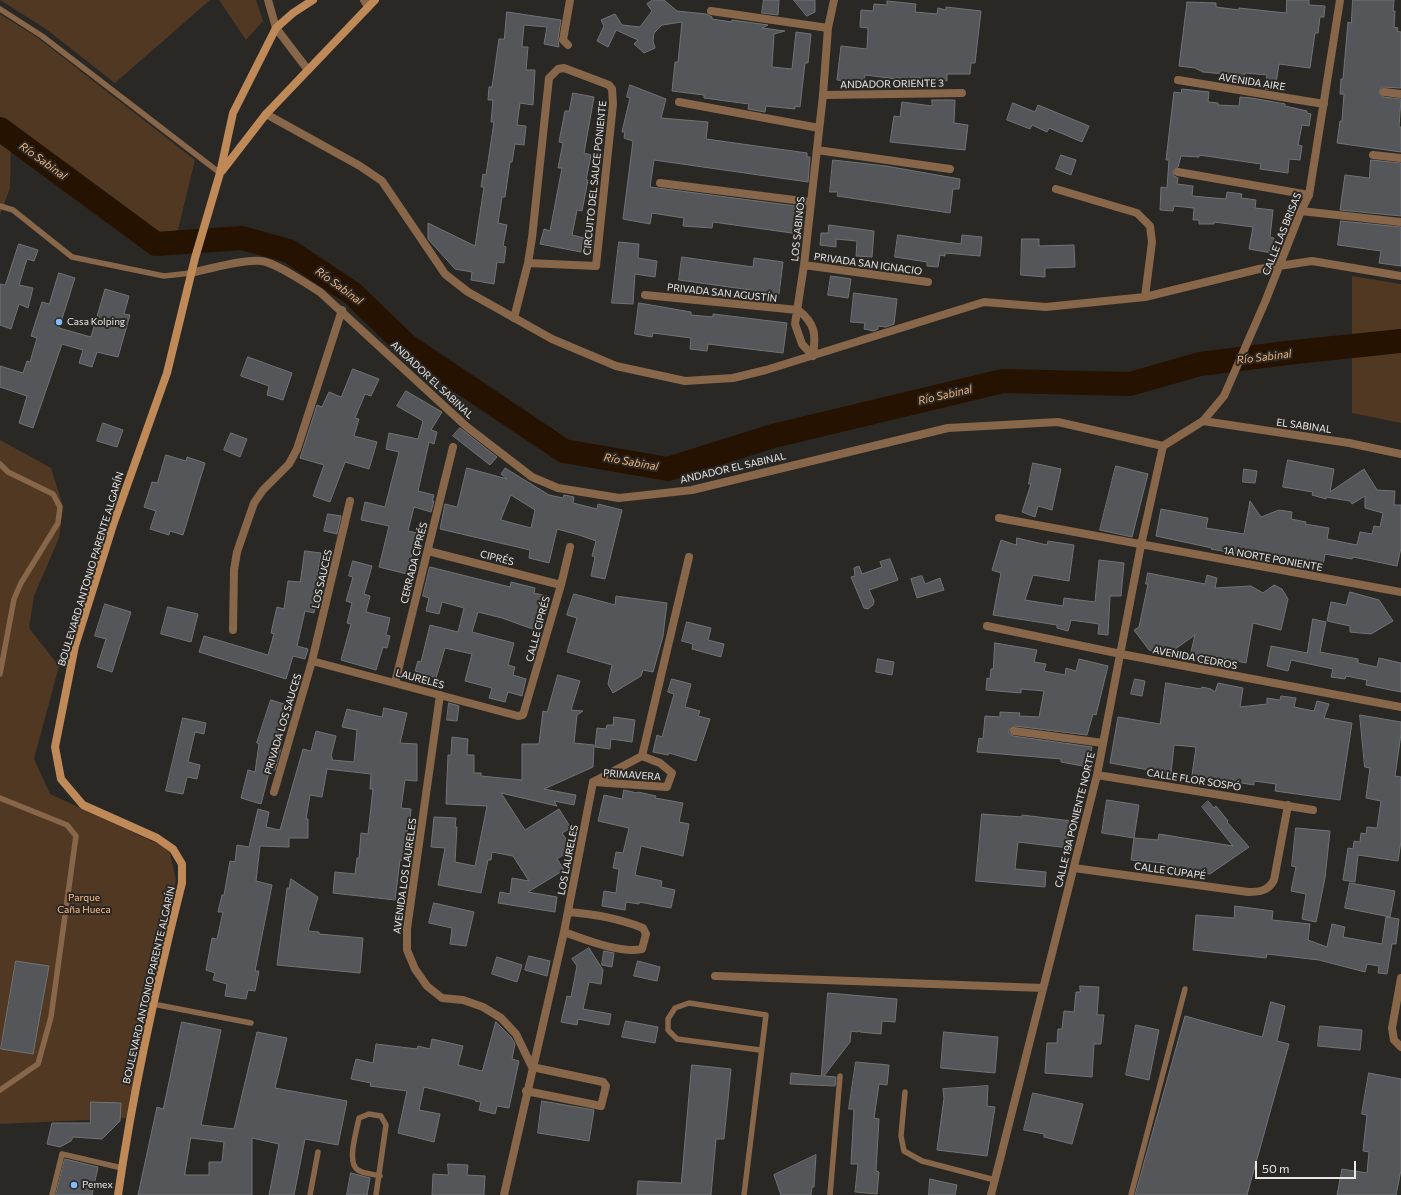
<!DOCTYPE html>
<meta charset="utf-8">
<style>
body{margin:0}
#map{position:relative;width:1401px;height:1195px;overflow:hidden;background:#2a2825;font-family:Commissioner,sans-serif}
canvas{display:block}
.scale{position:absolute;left:1255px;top:1161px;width:101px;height:18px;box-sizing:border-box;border:2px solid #e9e7e6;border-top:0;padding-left:5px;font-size:12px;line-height:14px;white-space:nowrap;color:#e9e7e6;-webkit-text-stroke:3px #2a2825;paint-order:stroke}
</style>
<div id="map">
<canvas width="1401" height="1195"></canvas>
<div class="scale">50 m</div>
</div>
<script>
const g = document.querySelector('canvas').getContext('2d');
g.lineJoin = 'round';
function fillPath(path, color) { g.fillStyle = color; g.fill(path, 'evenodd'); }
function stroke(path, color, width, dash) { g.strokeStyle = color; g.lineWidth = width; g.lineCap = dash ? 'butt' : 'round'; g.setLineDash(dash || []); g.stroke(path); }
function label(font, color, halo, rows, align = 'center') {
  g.font = font + ' Commissioner,sans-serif'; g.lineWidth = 4; g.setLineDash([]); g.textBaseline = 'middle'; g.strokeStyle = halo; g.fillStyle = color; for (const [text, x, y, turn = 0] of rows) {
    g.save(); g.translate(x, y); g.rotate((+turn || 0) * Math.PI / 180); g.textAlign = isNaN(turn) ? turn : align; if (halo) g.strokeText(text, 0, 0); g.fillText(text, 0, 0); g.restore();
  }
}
fillPath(new Path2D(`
 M0,0H210L115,83L46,29Z
 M219,0H256L263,21L246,40Z
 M0,14L38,38L195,160L175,242L156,244L11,137L10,188L0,215Z
 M1352,276L1401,284V423L1352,413Z
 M0,440L51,468L63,506L59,538L34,596L29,628L59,666L34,759L50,794L169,849L176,880L128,1118L0,1124Z`), '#503823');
stroke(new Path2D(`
 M0,129L156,244L242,238L289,251L352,293L406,345L564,451L668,469L773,436L1003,381L1130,384L1200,364L1295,352L1401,341`), '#261201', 24);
const building = new Path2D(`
 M653,0H664L677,11L706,14L712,17V19L732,22V20L768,25L762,28L785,31L774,34L772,67L792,69L796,32L811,34L808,63H805L800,107L795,106V109L766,106L765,112L748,109L749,104L704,98V95L672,91L675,62H678L682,22L662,25L654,33L653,41L655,48L644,53L634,44L638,40L616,30L608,47L597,41L604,26L601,20L615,14L622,25L640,27L652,11L647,4Z
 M764,0H779L778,15L762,13Z
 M794,0H815V12L807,16Z
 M1287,0H1309V5L1325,6L1324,17H1320L1318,33H1315L1310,68L1279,64L1275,90L1265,89L1267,75L1245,73L1244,76L1203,72L1195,68L1179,66L1187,2L1216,3V7L1239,10V8L1286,13Z
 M1353,0H1394L1393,11H1395L1394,27L1398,28L1397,31L1401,32V88L1382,87L1379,92L1383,97L1401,99L1399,127H1401V152L1337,143L1340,121H1342L1344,94H1340L1341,79H1343L1348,22L1351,23Z
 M887,1L916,4L915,12L937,14L938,8L946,10V7L981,11L975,63H971L970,74H947V81L911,77L910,80L897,78V79L865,75L864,83L837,80L841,46L867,49L868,28L860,27L861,10L873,11L874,4L887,5Z
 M507,12L561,20L558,39L559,47L544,44L547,27L524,25L522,47H528L526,70H535L533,105L520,103L517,125L526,126L524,145L515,144L512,162H510L505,197H502L498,223L507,225L503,246L506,247L504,263L497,262L494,284L471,280L472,272L455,269L428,239V223L475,246L484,187H481L483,174L486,175L494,122H491L493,100H488L489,87H492L499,39H504Z
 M630,85L666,99L661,118L708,122L706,139L807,153V157H810L808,182L654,160L650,187L803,207L799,234L713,222L712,228L683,226L684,218L652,213L650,224L623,219L633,141L624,138L625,132H622L630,98L627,97Z
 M1182,89L1209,92L1208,102L1218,103V105L1239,106L1240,97L1252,98L1285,104V106L1307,111V113L1311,114L1309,126L1302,125L1298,145L1302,146L1300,160L1289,159L1288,173L1260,169L1261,164L1199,155V157L1181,156L1178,167L1173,171L1174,176L1178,178L1177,184L1193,186L1192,196L1226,199L1227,192L1242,194L1241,198L1256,200L1255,208L1273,210L1270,237L1274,238L1272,253L1249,249L1253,227L1214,222V224H1199V220H1193L1194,208L1174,206L1173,211L1160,210L1161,187L1167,188L1169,160H1166L1174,92L1181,93Z
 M573,93L594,97L584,153L591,155L586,180H588L582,211L577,210L572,235L584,238L581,252L540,244L544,229L550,231L562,168H558L563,143L559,142L565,111H569Z
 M932,100H955L954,123L968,125L965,150L890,142L894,116L900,117L902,102L932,106Z
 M1013,103L1035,112L1038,105L1089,126L1082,142L1049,128L1047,132L1032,125L1030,129L1007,120Z
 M1061,155L1076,160L1071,175L1056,169Z
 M833,160L886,166L960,179L959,189H953L950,213L837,196L838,192H830Z
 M1371,160L1401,163V216L1340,210L1345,175L1369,178Z
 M1341,221L1401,227V266L1379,263L1381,251L1338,245Z
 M829,225L874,231L872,257L856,256L857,241L836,239V247L820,245L821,233H828Z
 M898,235L961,244L962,235L982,237L980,256L945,253V256L940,255L938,267L927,266V262L895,257Z
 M1022,239H1039V246L1074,245L1075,267L1045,268V277L1021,275Z
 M619,242L639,244L638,258L657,261L655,277L635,274L633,304L612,303Z
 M19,244L38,250L34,261L27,259L19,285L33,288L28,308L19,304L11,329L0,325V284L5,285Z
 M682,257L753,267L754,258L783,262L779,294L679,280Z
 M59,273L75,278L59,328L91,337L105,289L129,296L124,314L130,315L118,357L97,352L92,367L79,363L83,350L62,344L33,428L19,423L27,396L0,387V366L23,373L27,361L30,362L37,338L31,336L42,302L49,304Z
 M831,276L851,279L848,298L828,295Z
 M854,293L897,299L894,324L886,327L878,326V329L874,331L864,329L865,323L851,322Z
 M639,303L691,312V315L713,317V314L787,323L783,353L708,344L707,351L690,349L691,338L653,333L652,337L635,334Z
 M248,357L292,373L283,400L267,395L269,386L241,376Z
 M353,369L379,379L371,396L365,394L355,418L359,419L354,436L377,442L369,469L345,462L330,502L313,496L324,465L300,458L317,405L322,407L329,392L341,397Z
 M406,391L442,412L431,430L437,432L434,444L429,442L418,491L434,495L432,501H434L431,512L414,507L408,531L417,533L407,574L379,567L389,526L361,520L365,502L385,507L399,452L386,449L389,433L418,439L423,421L397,406Z
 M103,423L123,430L117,447L97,441Z
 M460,428L497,457L490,465L453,436Z
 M231,433L247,439L240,457L224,450Z
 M166,455L186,461L187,457L205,463L183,535L170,531L169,535L150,529L156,511L144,507L152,482L157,483Z
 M1288,460L1334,469L1330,492L1364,469L1377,490L1395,491L1394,505H1401V548L1397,566L1353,557L1352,559L1325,554L1323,566L1299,562L1298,564L1211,549L1212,548L1156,536L1161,509L1208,518L1206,528L1244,534L1250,501L1261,517L1279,510L1292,512L1291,519L1306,522L1305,524L1329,528L1327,539L1357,545L1360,532L1372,534L1374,526L1380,527L1383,513L1365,508V496L1352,504L1350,501L1326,497V499L1312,495L1313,492L1283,487Z
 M1033,463L1061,469L1052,510L1038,506L1035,517L1022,512L1031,484H1029Z
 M1116,466L1148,474L1132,537L1100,530Z
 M467,468L507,479L501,474L505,468L549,495L563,498L564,495L574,497L573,503L597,509L598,504L622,510L605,579L591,576L595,557L592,556L596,541L579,535L557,529L549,563L529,558L530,550L440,529L445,504L457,507ZM511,495L535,510L531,528L501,520Z
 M1244,469L1257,471L1255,483L1243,482Z
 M328,514L341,516L337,534L324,531Z
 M1017,538L1047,545L1048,541L1074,545L1069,581L1033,575L1025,600L1063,606L1064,598L1095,602L1099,560L1124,563L1121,596H1110L1108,635L1098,634L1099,624L1071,620L1068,631L1057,628V625L993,615L1001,573L992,570L1001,540L1016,545Z
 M305,551L321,553L316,585H319L314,613L305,611L297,646L308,649L305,659L293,656L286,679L199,652L204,636L268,655L274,634L271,633L277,607L284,609L288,581L300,582Z
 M890,559L898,580L869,590L874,601L873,605L868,609L864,608L851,577L855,576L854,568L859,566L862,574L882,567L880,562Z
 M353,561L372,566L364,594L370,596L366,612L390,618L386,635L390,636L387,648L383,647L376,670L341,660L351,624L347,623L352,603L346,601L353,577L349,576Z
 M430,567L510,587L511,582L535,588L534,593L547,596L538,631L502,618L478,612L472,632L514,643L508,665L515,667L513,675L526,679L522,696L508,692L505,702L489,698L492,688L465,681L472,654L445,648L436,678L415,671L418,661L421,662L430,625L458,632L464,608L442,602L439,614L426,611L429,598L423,596Z
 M1148,573L1205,584L1207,575L1217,578L1215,588L1251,586L1263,593L1274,585L1282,589L1288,599L1281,630L1253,623L1246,663L1208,655L1207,660L1190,656L1195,635L1168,654L1149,650L1134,630L1139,627L1148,584H1146Z
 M922,576L925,584L940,578L944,590L917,598L911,579Z
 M1350,592L1379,600L1393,621L1371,634L1350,632V626L1327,621L1331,602L1346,605Z
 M574,594L615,605L616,596L667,603L663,636L653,672L643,670L641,676L613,693L608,684L612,665L567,652L577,618L567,615Z
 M105,604L131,612L112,672L97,667L106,639L95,636Z
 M168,607L198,614L191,642L161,634Z
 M1313,619L1326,622L1320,652L1358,659V663L1377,667L1379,658L1401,663V692L1366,685L1367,680L1346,676L1345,679L1331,677L1333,669L1291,660L1288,671L1267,666L1271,646L1307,653Z
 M687,622L711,628L708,640L724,644L721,657L692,649L693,644L682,641Z
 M995,643L1037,650L1034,662L1046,664L1044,671L1065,675L1066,668L1076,671L1079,659L1108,666L1096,715L1093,714L1087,735L1015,726L1009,730V733L1013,736L1092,747L1088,767L1061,762V759L977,752L979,738L983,739L985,716L1000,717V712L1020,713L1019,716L1039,717L1044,691L1021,689V693L986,690L987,678L990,679L991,669H993Z
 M878,659L894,662L892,675L876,672Z
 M558,675L580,681L571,710L583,711L577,715L574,743L594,745L593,767L544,789L576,795L574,805L554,801L557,806L501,793L525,830L559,809L571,828L562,833L568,842L565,844L569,851L557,859L564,870L528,892L557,897L555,912L498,903L500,892L510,894L512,878L529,881L513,856L492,852L491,860H488L481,893L438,885L445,848L431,847L434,817L456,818L455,827H457L455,862L475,866L487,806L446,804L448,755H451L452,737L468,739L467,755H474V773H481V776L522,780V744H539L543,711L547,712Z
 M672,679L691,684L685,707L700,711L698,716L710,719L696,761L669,753L668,755L653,752L657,735L662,737L674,694L668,692Z
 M1135,679L1145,681L1142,696L1131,694Z
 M1166,683L1201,689L1202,687L1211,689L1215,692L1218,683L1243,688L1240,707L1267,704V698L1280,700L1281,696L1296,698L1294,707L1314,711L1317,701L1329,704L1324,718L1352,723L1340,800L1275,791L1276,784L1254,781V785L1192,775L1196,747L1174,745L1171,774L1110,763L1118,717L1160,724Z
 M271,700L287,705L274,746L281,748L275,770L270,769L261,804L241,798L248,770L255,772L259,744L257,743Z
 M449,703L459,706L457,721L447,720Z
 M384,708L407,713L400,743L417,744V781L405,780L401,808L411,809L410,821H408L405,860H400L395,900L333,893L335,872L355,874L357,858H359L361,833L368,834L373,789H370L371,774L327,769L322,797L310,795L306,819H308V838H289V847L260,846L256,881L272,885L255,971H259L255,991L248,990L246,999L225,996L227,984L213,980L215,973L206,970L212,938L217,939L223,912H218L222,895H224L230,861L235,862L237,845L249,847L258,809L269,812L266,827L280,830L303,749L311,751L316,731L336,736L331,756L332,757V760L354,762L357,730L342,727L347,709L382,717Z
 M1360,715L1401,722V734L1395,776L1401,777V841L1398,861L1358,855L1355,882L1343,880L1348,848L1353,849L1354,841L1360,842L1361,833L1366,834L1367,827L1377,828L1381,801L1366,798L1370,768L1365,767Z
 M614,717L635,720L632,742L611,739L610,749L595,747L597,728L606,729L607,725H613Z
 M183,718L206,723L204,734L195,732L188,762L200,765L197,779L187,777L183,794L166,791Z
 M624,790L637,793L638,792L656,796L655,798L683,803L679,822L689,824L683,856L641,846L635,875L662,881L661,887L675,890L671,908L639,902V904L626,902L625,910L602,906L604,891L616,893L619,869L613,868L616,852L623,853L629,828L598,821L604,795L622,799Z
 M1107,800L1139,805L1134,838L1102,833Z
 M1208,801L1214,808L1216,806L1228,821L1227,822L1249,847L1210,874L1164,867V863L1131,860L1134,838L1158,840L1159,834L1233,846L1202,807Z
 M982,814L1022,817V815L1072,821L1069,848L1018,842L1015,869L1046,872L1045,887L976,881Z
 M1296,828L1330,831L1325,878L1316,922L1302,919L1306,894L1291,891L1296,867L1292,866Z
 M291,879L318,897L308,931L319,932V934L363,938L360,973L277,965L287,888H289Z
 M1350,883L1395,891L1390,917L1345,908Z
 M434,903L474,912L466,946L450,944L452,928L429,923Z
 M1235,906L1273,911L1272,920L1310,924L1308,940L1327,947L1332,924L1345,927L1343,937L1382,944L1386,917L1399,919L1396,944H1392L1387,974L1378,973L1379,966L1367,964L1365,972L1319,960L1267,954L1266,958L1193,950L1196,915L1234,918Z
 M589,948L603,970L601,984L589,982L583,1009L611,1014L609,1025L578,1019L577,1025L561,1022L567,996L571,997L577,966L572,959Z
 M604,951L614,953L612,967L602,965Z
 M529,956L550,961L547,976L525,970Z
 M497,957L522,965L517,982L492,974Z
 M16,961L49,966L33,1054L1,1049Z
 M638,961L660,967L657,981L634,976Z
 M1080,986L1099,987L1097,1015H1104L1101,1044H1094L1092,1077L1045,1073L1047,1043H1057L1058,1029H1062L1064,1011L1074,1012L1076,992H1080Z
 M828,993L897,999L895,1022L882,1021L881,1034L860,1032V1030L858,1032L851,1031L850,1042L824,1076L836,1077L835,1086L790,1084L791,1073L821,1076Z
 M1271,1002L1285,1006L1277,1041L1289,1044L1247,1195H1135L1185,1016L1262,1037Z
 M626,1021L658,1027L655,1043L622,1037Z
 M182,1022L221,1030L201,1125L234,1129L257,1032L287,1038L275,1088L347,1101L338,1145L305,1139L294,1195H269L279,1144L252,1138V1195H138L157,1107L163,1109ZM191,1138L224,1142L222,1162H209V1175H185Z
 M496,1022L511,1037L515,1044L512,1059L519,1061L509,1108L497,1106L495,1114L479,1110L481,1102L475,1101L476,1100L424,1087L419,1110L440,1114L434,1142L398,1133L407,1091L370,1086L371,1083L351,1079L356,1059L373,1063L376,1044L417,1049L418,1046L430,1049L432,1039L463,1046L458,1065L482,1071Z
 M1136,1025L1159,1030L1149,1080L1126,1075Z
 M1320,1026L1362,1030L1360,1050L1318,1046Z
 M944,1032L998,1037L995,1073L941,1068Z
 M856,1062L889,1065L887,1085L879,1084L874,1118L879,1119L876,1171L879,1172L877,1194L855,1192L858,1164H851L854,1109H849Z
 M692,1065L731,1069L724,1139H716L711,1195H637L638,1181L681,1183Z
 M1369,1073L1401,1079V1170L1396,1195H1337L1342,1169L1367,1173L1369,1152L1363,1151L1367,1115L1362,1114Z
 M988,1086L987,1106L995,1107L987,1156L937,1150L944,1098L943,1089Z
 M1033,1093L1083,1104L1072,1144L1044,1137V1134L1024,1130Z
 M542,1101L594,1110L589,1141L538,1133Z
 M91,1102L121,1103L120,1121L102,1139L73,1137L71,1141L60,1147L47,1144L52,1123H90Z
 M816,1155L814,1187H812L811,1195H781L774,1175Z
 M65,1159L98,1167L92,1195H56Z
 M448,1164L468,1165L467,1175L485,1176L484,1195H432L433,1174L448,1175Z
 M351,1173L370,1178L367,1195H347Z
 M930,1179L957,1185L955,1195H929Z`);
fillPath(building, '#545659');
stroke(building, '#707376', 1);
stroke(new Path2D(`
 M0,9L42,36L220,173
 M0,206L13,210L72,257L164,276L191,273
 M0,464L8,472L53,494L60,507L58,523L21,583L14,599L0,674
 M0,798L67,825L76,836L51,1017L38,1064L0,1090
 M153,1004L251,1023
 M905,1092L901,1136L904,1151L922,1161L995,1180
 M52,1195L62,1154L122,1168
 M310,1195L318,1152
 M376,1195L386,1125L381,1116L369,1114L359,1118C357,1130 346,1163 358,1170C364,1174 373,1174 380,1176
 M744,1195L766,1015L689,1003L675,1008L668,1019V1030L677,1039L760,1050
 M830,1195L840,1076
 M1131,1195L1185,989`), '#886649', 5.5);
stroke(new Path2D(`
 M268,0L276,28L308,70
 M364,0L368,7
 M711,11L828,28
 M568,45L563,40L570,0
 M1178,80L1324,104
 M1384,92L1401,94
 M823,95L962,93
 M679,102L819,128
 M266,114L360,166L382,181L445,274L468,292L552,339L616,366L685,381L733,378L766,370L984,302L1046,307L1145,297L1259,269L1312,261L1401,276
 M817,150L950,169
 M1373,155L1401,158
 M1178,172L1309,195
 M660,183L810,202
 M1056,189L1137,213L1150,226L1152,242L1145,297
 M1301,211L1401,222
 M804,265L928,282
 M191,273C209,269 243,259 261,261C275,262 307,284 320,292L467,427L532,477L558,488L619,498L692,490L948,428L1058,422L1163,446L1203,421L1224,396L1265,302L1301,211L1309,195L1340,0
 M645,295L798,310
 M798,310C816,324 816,335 813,356
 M514,318L528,263L532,238L549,78L558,69L564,68L609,85L612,89L613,104L596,266L528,263
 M813,356L802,344L795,324L804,265L823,95L828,28L834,0
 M1203,421L1349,443L1401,454
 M999,518L1401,592
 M428,551L561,585
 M987,626L1121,654L1401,707
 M233,630L234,570L237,552L254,503L263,490L289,464L297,449L342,310
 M312,661L518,716L523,715L561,585L570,547
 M395,683L453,447
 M440,695L407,929V950L415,969L427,986L442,998L463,1000L483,1007L501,1018L516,1034L532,1067L603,1082L606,1086L601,1106L526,1091
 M1014,731L1103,743
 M1097,775L1313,810
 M593,782L642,756L689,557
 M594,782L667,787L672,773L660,763L642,756
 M274,792L312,661L350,501
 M1074,868L1248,892C1260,892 1268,891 1274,880L1288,805
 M564,932C584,939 620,954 642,949L646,934L643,928C618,918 594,914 568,912
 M715,976L1043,988
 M1401,978L1392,1028L1394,1040L1401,1047
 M504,1195L564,932L593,782
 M991,1195L1097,775L1141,545L1163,446`), '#886649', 8);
stroke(new Path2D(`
 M222,171L266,114L375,0
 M118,1195C133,1090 156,986 182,883V864L173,849L157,838L83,805L61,779L55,747L75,646L113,525L167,373L195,258L220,173L233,113L276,28L293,13L313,0`), '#bf8958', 8);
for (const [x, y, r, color] of [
 [59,322,4,"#82bcfa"],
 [74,1185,4,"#82bcfa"]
]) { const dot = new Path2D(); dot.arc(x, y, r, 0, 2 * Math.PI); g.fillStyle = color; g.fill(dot); stroke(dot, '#2a2825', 1.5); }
label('10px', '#e9e7e6', '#2a2825', [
 ["AVENIDA AIRE",1252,82,9],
 ["ANDADOR ORIENTE 3",892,84,-1],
 ["CIRCUITO DEL SAUCE PONIENTE",595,178,-84],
 ["LOS SABINOS",798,229,-84],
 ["CALLE LAS BRISAS",1282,234,-68],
 ["PRIVADA SAN IGNACIO",868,264,8],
 ["PRIVADA SAN AGUSTÍN",722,293,6],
 ["ANDADOR EL SABINAL",432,380,43],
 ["EL SABINAL",1304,426,8],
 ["ANDADOR EL SABINAL",733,468,-13],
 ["CIPRÉS",497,558,14],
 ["1A NORTE PONIENTE",1273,559,10],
 ["CERRADA CIPRÉS",414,563,-76],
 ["BOULEVARD ANTONIO PARENTE ALGARÍN",91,569,-73],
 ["LOS SAUCES",322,579,-77],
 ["CALLE CIPRÉS",538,629,-75],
 ["AVENIDA CEDROS",1195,658,11],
 ["LAURELES",420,679,15],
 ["PRIVADA LOS SAUCES",283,724,-73],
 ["PRIMAVERA",632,775,4],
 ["CALLE FLOR SOSPÓ",1194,780,9],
 ["CALLE 19A PONIENTE NORTE",1075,820,-76],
 ["LOS LAURELES",568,860,-79],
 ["CALLE CUPAPÉ",1170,871,8],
 ["AVENIDA LOS LAURELES",405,876,-82],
 ["BOULEVARD ANTONIO PARENTE ALGARÍN",149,985,-77]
]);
label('10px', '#e9e7e6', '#2a2825', [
 ["Casa Kolping",67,322],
 ["Pemex",82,1185]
], 'left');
label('10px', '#febc82', '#2a2825', [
 ["Parque",84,898],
 ["Caña Hueca",84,910]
]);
label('italic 11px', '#f3b278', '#2a2825', [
 ["Río Sabinal",43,161,36],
 ["Río Sabinal",339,286,36],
 ["Río Sabinal",1264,357,-7],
 ["Río Sabinal",945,395,-13],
 ["Río Sabinal",631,462,10]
]);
</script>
